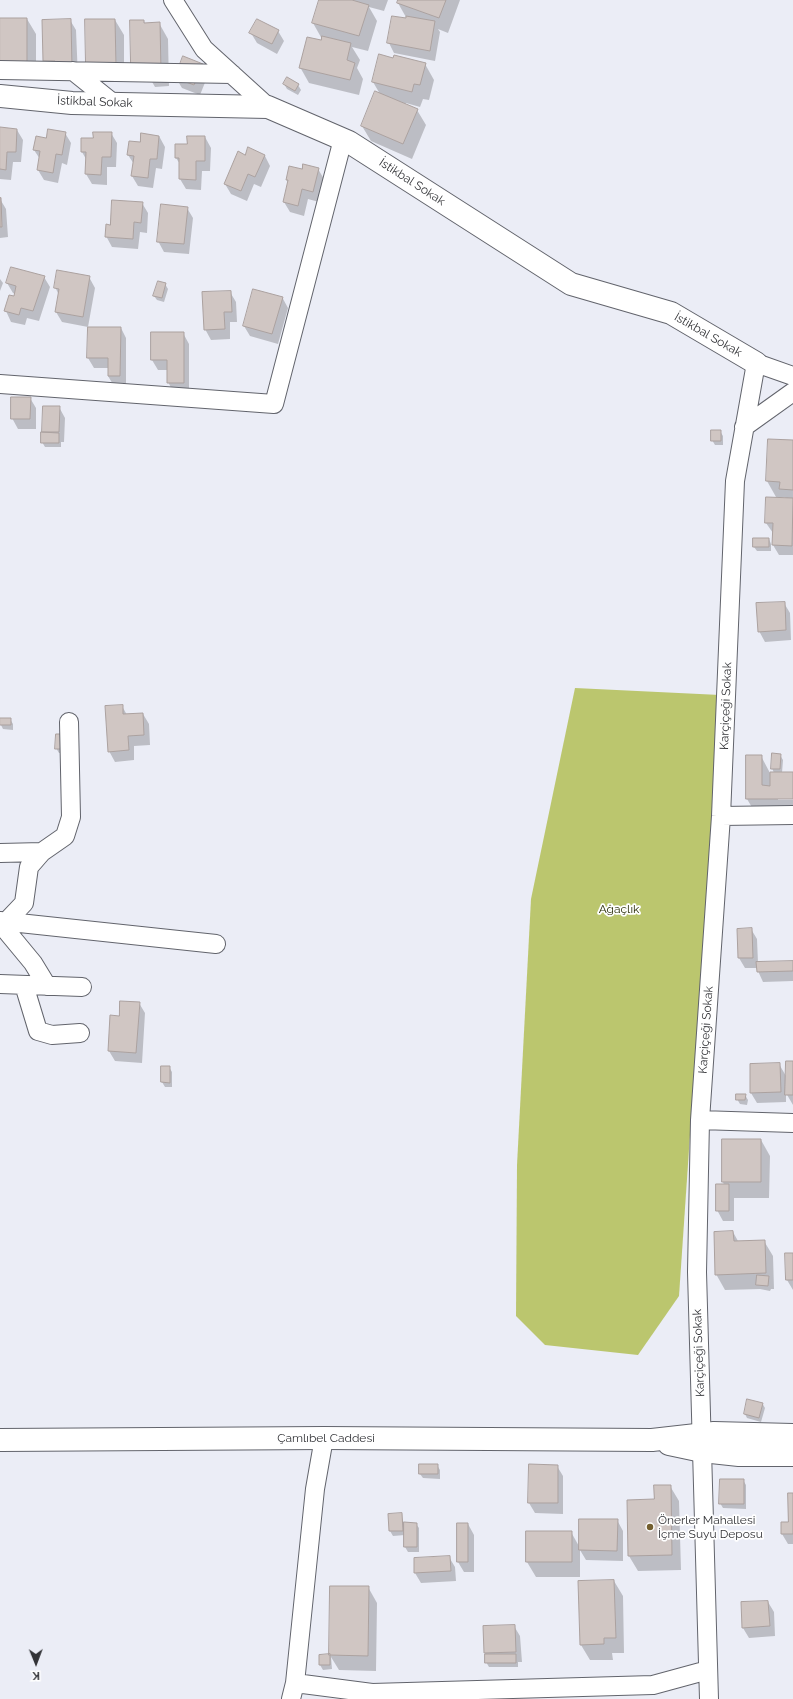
<!DOCTYPE html>
<meta charset="utf-8">
<style>
body{margin:0}
#map{position:relative;width:793px;height:1699px;overflow:hidden;background:#ebedf6;font-family:Raleway,sans-serif}
canvas{display:block}
.north{position:absolute;left:16px;top:1643px;width:40px;height:40px;-webkit-text-stroke:3px #fff;paint-order:stroke;rotate:179deg;font-size:11px;font-weight:700;line-height:16px;text-align:center;color:#323337}
.north::after{content:'';display:block;margin:auto;width:14px;height:18px;background:#323337;clip-path:polygon(50% 0,100% 100%,50% 72%,0 100%)}
</style>
<div id="map">
<canvas width="793" height="1699"></canvas>
<div class="north">K</div>
</div>
<script>
const g = document.querySelector('canvas').getContext('2d');
g.lineJoin = 'round';
function fillPath(path, color) { g.fillStyle = color; g.fill(path, 'evenodd'); }
function stroke(path, color, width, dash) { g.strokeStyle = color; g.lineWidth = width; g.lineCap = dash ? 'butt' : 'round'; g.setLineDash(dash || []); g.stroke(path); }
function label(font, color, halo, rows, align = 'center') {
  g.font = font + ' Raleway,sans-serif'; g.lineWidth = 3.5; g.setLineDash([]); g.textBaseline = 'middle'; g.strokeStyle = halo; g.fillStyle = color; for (const [text, x, y, turn = 0] of rows) {
    g.save(); g.translate(x, y); g.rotate((+turn || 0) * Math.PI / 180); g.textAlign = isNaN(turn) ? turn : align; if (halo) g.strokeText(text, 0, 0); g.fillText(text, 0, 0); g.restore();
  }
}
fillPath(new Path2D(`
 M575,688L720,695L679,1296L638,1355L545,1345L516,1316L517,1165L531,899Z`), '#bbc66e');
fillPath(new Path2D(`
 M320,0H388L384,11L369,7L377,21L368,51L352,47L360,60L357,68L363,79L359,95L309,83L300,67L322,41V39L313,23Z
 M399,0H460L448,33L438,29L440,32L435,61L394,53L389,43L407,19L398,3Z
 M0,19H27L36,34V79Z
 M70,20L76,30L78,78L50,71L44,61Z
 M86,20H115L124,35V80Z
 M144,21L145,24L159,23L168,39L169,86L155,87L151,80L141,81Z
 M278,31L284,41L277,54L257,43L251,33Z
 M425,64L434,80L429,100L423,99L420,107L406,103L405,105L417,110L426,125L412,159L371,141L362,126L380,94L373,82Z
 M208,75L200,95L182,88L176,78Z
 M284,84L298,85L301,90L298,95L287,89Z
 M17,130L23,140L21,162H13L11,180L0,179V136Z
 M65,133L71,143L67,165L62,163L58,183L44,180L38,170L40,159L34,150L47,139Z
 M111,133L117,143L116,167H107V185L92,184L86,174V159L82,152L94,139Z
 M159,136L165,147L162,169L156,168L153,188L138,186L132,176L134,164L128,155L141,143Z
 M205,137L211,148L210,171H202L201,190L186,189L180,179V164L176,158L187,145Z
 M246,156H265L270,166L261,187L254,184L247,201L231,194L225,184Z
 M318,169L324,179L319,202L308,199L304,216L290,212L284,202L288,183L287,180L303,170Z
 M0,199L6,209L8,237L0,238Z
 M142,203L148,213L147,233L140,232L138,249L112,247L106,236L111,226Z
 M187,208L193,218L189,254L164,252L158,241Z
 M44,277L50,287L39,321L27,318L25,325L11,322L6,311L15,294L13,293L7,283Z
 M89,277L95,288L88,327L62,322L56,312L59,295L55,287Z
 M0,279L3,283L0,291Z
 M165,284L168,289L164,302L157,300L154,296Z
 M230,292L236,302L237,322H230V339L211,340L205,329Z
 M282,297L288,308L278,344L250,336L244,326Z
 M121,328L126,338V386H114L108,376L109,368H94L88,358Z
 M183,333L189,344V393H174L168,382V370H158L152,360Z
 M30,398L36,408V429H18L12,418Z
 M59,407L65,418L64,442H61V447H45L42,442L44,434L43,432Z
 M720,431L723,436V445H715L712,440Z
 M769,440L793,441V555H779L773,545V533L766,523L786,499L785,497H776L767,481Z
 M769,539L771,544V551H757L754,547Z
 M784,603L790,613L791,640L765,642L759,631Z
 M122,706L127,715L143,714L149,724L150,745L134,746V760L115,762L109,751Z
 M10,719L13,724V730L3,729L1,725Z
 M57,735L65,753H59L56,748Z
 M780,755L783,760L782,773H793V798H778V800H793V814H756L747,799L761,756L770,773H774L772,768Z
 M751,929L757,939L758,963L793,962V981L763,982L758,971L757,968H745L739,958L738,930Z
 M139,1003L145,1013L142,1063L115,1061L109,1051L111,1016L120,1017Z
 M793,1062V1105L786,1093V1102L757,1103L751,1093L779,1064L786,1076Z
 M162,1067H169L172,1072V1087H165L162,1082Z
 M745,1095L748,1100L747,1105L740,1104L737,1099Z
 M723,1140H761L770,1156L769,1198H734V1221H723L717,1210L724,1185L723,1182Z
 M733,1232L738,1241H764L773,1256L774,1289H771L770,1291L760,1289L725,1290L716,1274Z
 M793,1254V1290L787,1280Z
 M762,1403L765,1408L761,1422L747,1418L745,1414Z
 M437,1465L440,1470V1479L423,1478L420,1474Z
 M530,1466H557L563,1476V1514L535,1513L529,1503Z
 M743,1480L746,1485V1509L723,1508L720,1503Z
 M670,1486L679,1501L681,1570L638,1571L629,1556L655,1500Z
 M793,1494V1544H788L782,1534L789,1523Z
 M401,1514L404,1524H416L419,1528V1552H408L405,1547V1535L393,1536L390,1531Z
 M617,1520L623,1531V1561L586,1560L580,1550V1577H536L527,1562L571,1532L580,1548Z
 M468,1524L474,1535V1572H464L458,1562Z
 M449,1557L455,1567L456,1581L421,1583L415,1573Z
 M614,1581L623,1596L624,1653H612L613,1660H590L581,1645Z
 M331,1587H368L377,1603L376,1671L339,1670L331,1657L332,1669L323,1670L320,1665V1656L330,1655Z
 M768,1602L774,1612L775,1636L749,1638L743,1628Z
 M514,1626L520,1636L522,1662H518V1667H489L486,1662L485,1653L484,1627Z`), '#0003');
const building = new Path2D(`
 M319,0H352L369,5L359,36L312,23Z
 M398,0H446L439,18L397,3Z
 M392,16L406,18V16L435,21L430,51L387,43Z
 M0,18H27V64L0,63Z
 M71,19L72,68H56L55,61H43L42,20Z
 M85,19H115L116,65L86,66Z
 M257,19L279,30L272,44L249,33Z
 M130,20H144V23L160,22L161,71L131,65Z
 M322,36L351,43L347,60L355,63L350,80L299,68L307,37L321,40Z
 M379,54L393,58L394,55L426,63L420,85L414,84L412,92L372,82Z
 M183,56L203,64L194,85L175,78Z
 M287,77L299,84L295,91L283,84Z
 M375,91L418,109L403,144L361,126Z
 M0,127L17,129L16,152H7L6,170L0,169Z
 M48,129L66,132L62,155L56,154L53,173L37,170L40,151L33,150L36,136L46,138Z
 M93,132H112L111,157H102L101,175L85,174L86,152H81V138H93Z
 M141,133L159,136L157,159H150L148,178L131,176L134,156L127,155L129,141L140,142Z
 M187,136H205V161H196V180L179,179V158H175V144H187Z
 M248,147L265,155L255,177L248,174L241,191L224,184L238,151L245,155Z
 M303,164L319,168L313,192L302,189L298,206L283,202L288,180H286L289,166L302,169Z
 M1,198L2,227H0V198Z
 M112,200L143,202L141,223L134,222L133,239L105,237L106,224L110,225Z
 M161,204L188,207L184,244L157,242Z
 M11,267L45,276L33,311L21,308L19,315L4,311L9,295L14,296L16,286L6,283Z
 M57,270L90,276L83,317L55,312L59,289L54,288Z
 M158,281L166,283L162,298L153,296Z
 M253,289L283,297L272,334L243,326Z
 M231,291L232,312H224L225,329L204,330L202,292Z
 M88,327H121L120,376H108V358H87Z
 M151,332H184V383H167V360H151Z
 M11,397H31L30,419H11Z
 M43,406H60L59,432H42Z
 M711,430H721V441H711Z
 M41,432L59,433V443H41Z
 M768,439L793,440V490L779,489L780,482L766,481Z
 M766,497L793,498L792,546L772,545L773,523H765Z
 M753,538H769V547H753Z
 M785,602L786,630L758,632L756,603Z
 M123,705V714L143,713L144,735L128,736L129,750L108,752L105,706Z
 M0,718H11V725H0Z
 M56,734H64L63,749H55Z
 M772,753L781,754L780,769H771Z
 M746,755H762V785L770,786V772H793V799H746Z
 M752,928L753,958H738L737,929Z
 M793,961V971L757,972L756,962Z
 M120,1001L140,1002L136,1053L108,1051L110,1015L119,1016Z
 M786,1061H793V1095H785Z
 M780,1063L781,1092L750,1093V1064Z
 M161,1066H170V1083L161,1082Z
 M736,1094H746L745,1100H736Z
 M722,1139H761V1182H722Z
 M716,1184H729V1211H716Z
 M733,1231L734,1241L765,1240L766,1273L715,1275L714,1232Z
 M785,1253H793V1280H786Z
 M757,1275L769,1276L768,1286L756,1285Z
 M747,1399L763,1403L759,1418L744,1414Z
 M419,1464H438V1474H419Z
 M529,1464L558,1465V1503H528Z
 M720,1479H744V1504H719Z
 M654,1485H671L672,1555L628,1556L627,1500L654,1499Z
 M788,1493H793V1534H781V1522H788Z
 M402,1513L403,1531H389L388,1514Z
 M579,1519H618L617,1551L579,1550Z
 M404,1522L417,1523V1547H404Z
 M457,1523H468V1562H457Z
 M526,1531H572V1562H526Z
 M450,1556L451,1571L414,1573V1558Z
 M614,1580L616,1638H604V1644L580,1645L578,1581Z
 M330,1586H369L368,1656L329,1655Z
 M768,1601L770,1626L742,1628L741,1602Z
 M515,1625L516,1652L484,1653L483,1626Z
 M330,1654V1665H319V1655Z
 M485,1654H516V1663H485Z`);
fillPath(building, '#d0c6c3');
stroke(building, '#aba19f', 1);
const street = new Path2D(`
 M173,0L204,49L268,107
 M0,70L232,74
 M73,71L113,103
 M0,384L274,404L343,139
 M744,427L793,392
 M721,816L793,815
 M0,853L42,852
 M0,921L216,944
 M7,921L24,903L29,867L42,852L65,836L71,817L69,722
 M0,923L33,963L47,986
 M0,984L82,987
 M24,985L38,1031L52,1035L80,1033
 M700,1120L793,1123
 M295,1683L372,1693L653,1685L708,1670
 M291,1699L295,1683L315,1489L324,1438
 M709,1699L697,1272L700,1120L721,816L735,481L756,363L793,376`);
const secondary = new Path2D(`
 M0,96L72,103L268,107L349,142L571,284L671,313L756,363`);
const primary = new Path2D(`
 M0,1440L324,1438L652,1440L714,1433L793,1435
 M669,1444L702,1451L739,1455H793`);
stroke(street, '#62646c', 20);
stroke(secondary, '#62646c', 24);
stroke(primary, '#62646c', 24);
stroke(street, '#fff', 18);
stroke(secondary, '#fff', 22);
stroke(primary, '#fff', 22);
for (const [x, y, r, color] of [
 [650,1527,4,"#745f2f"]
]) { const dot = new Path2D(); dot.arc(x, y, r, 0, 2 * Math.PI); g.fillStyle = color; g.fill(dot); stroke(dot, '#fff', 1.5); }
label('12px', '#323337', '#fff', [
 ["İstikbal Sokak",95,102,2],
 ["İstikbal Sokak",412,182,33],
 ["İstikbal Sokak",708,335,30],
 ["Karçiçeği Sokak",726,706,-88],
 ["Karçiçeği Sokak",706,1030,-86],
 ["Karçiçeği Sokak",699,1353,-92],
 ["Çamlıbel Caddesi",326,1438]
]);
label('12px', '#2b2f09', '#fff', [
 ["Ağaçlık",619,909]
]);
label('12px', '#323337', '#fff', [
 ["Önerler Mahallesi",658,1520],
 ["İçme Suyu Deposu",658,1534]
], 'left');
</script>
